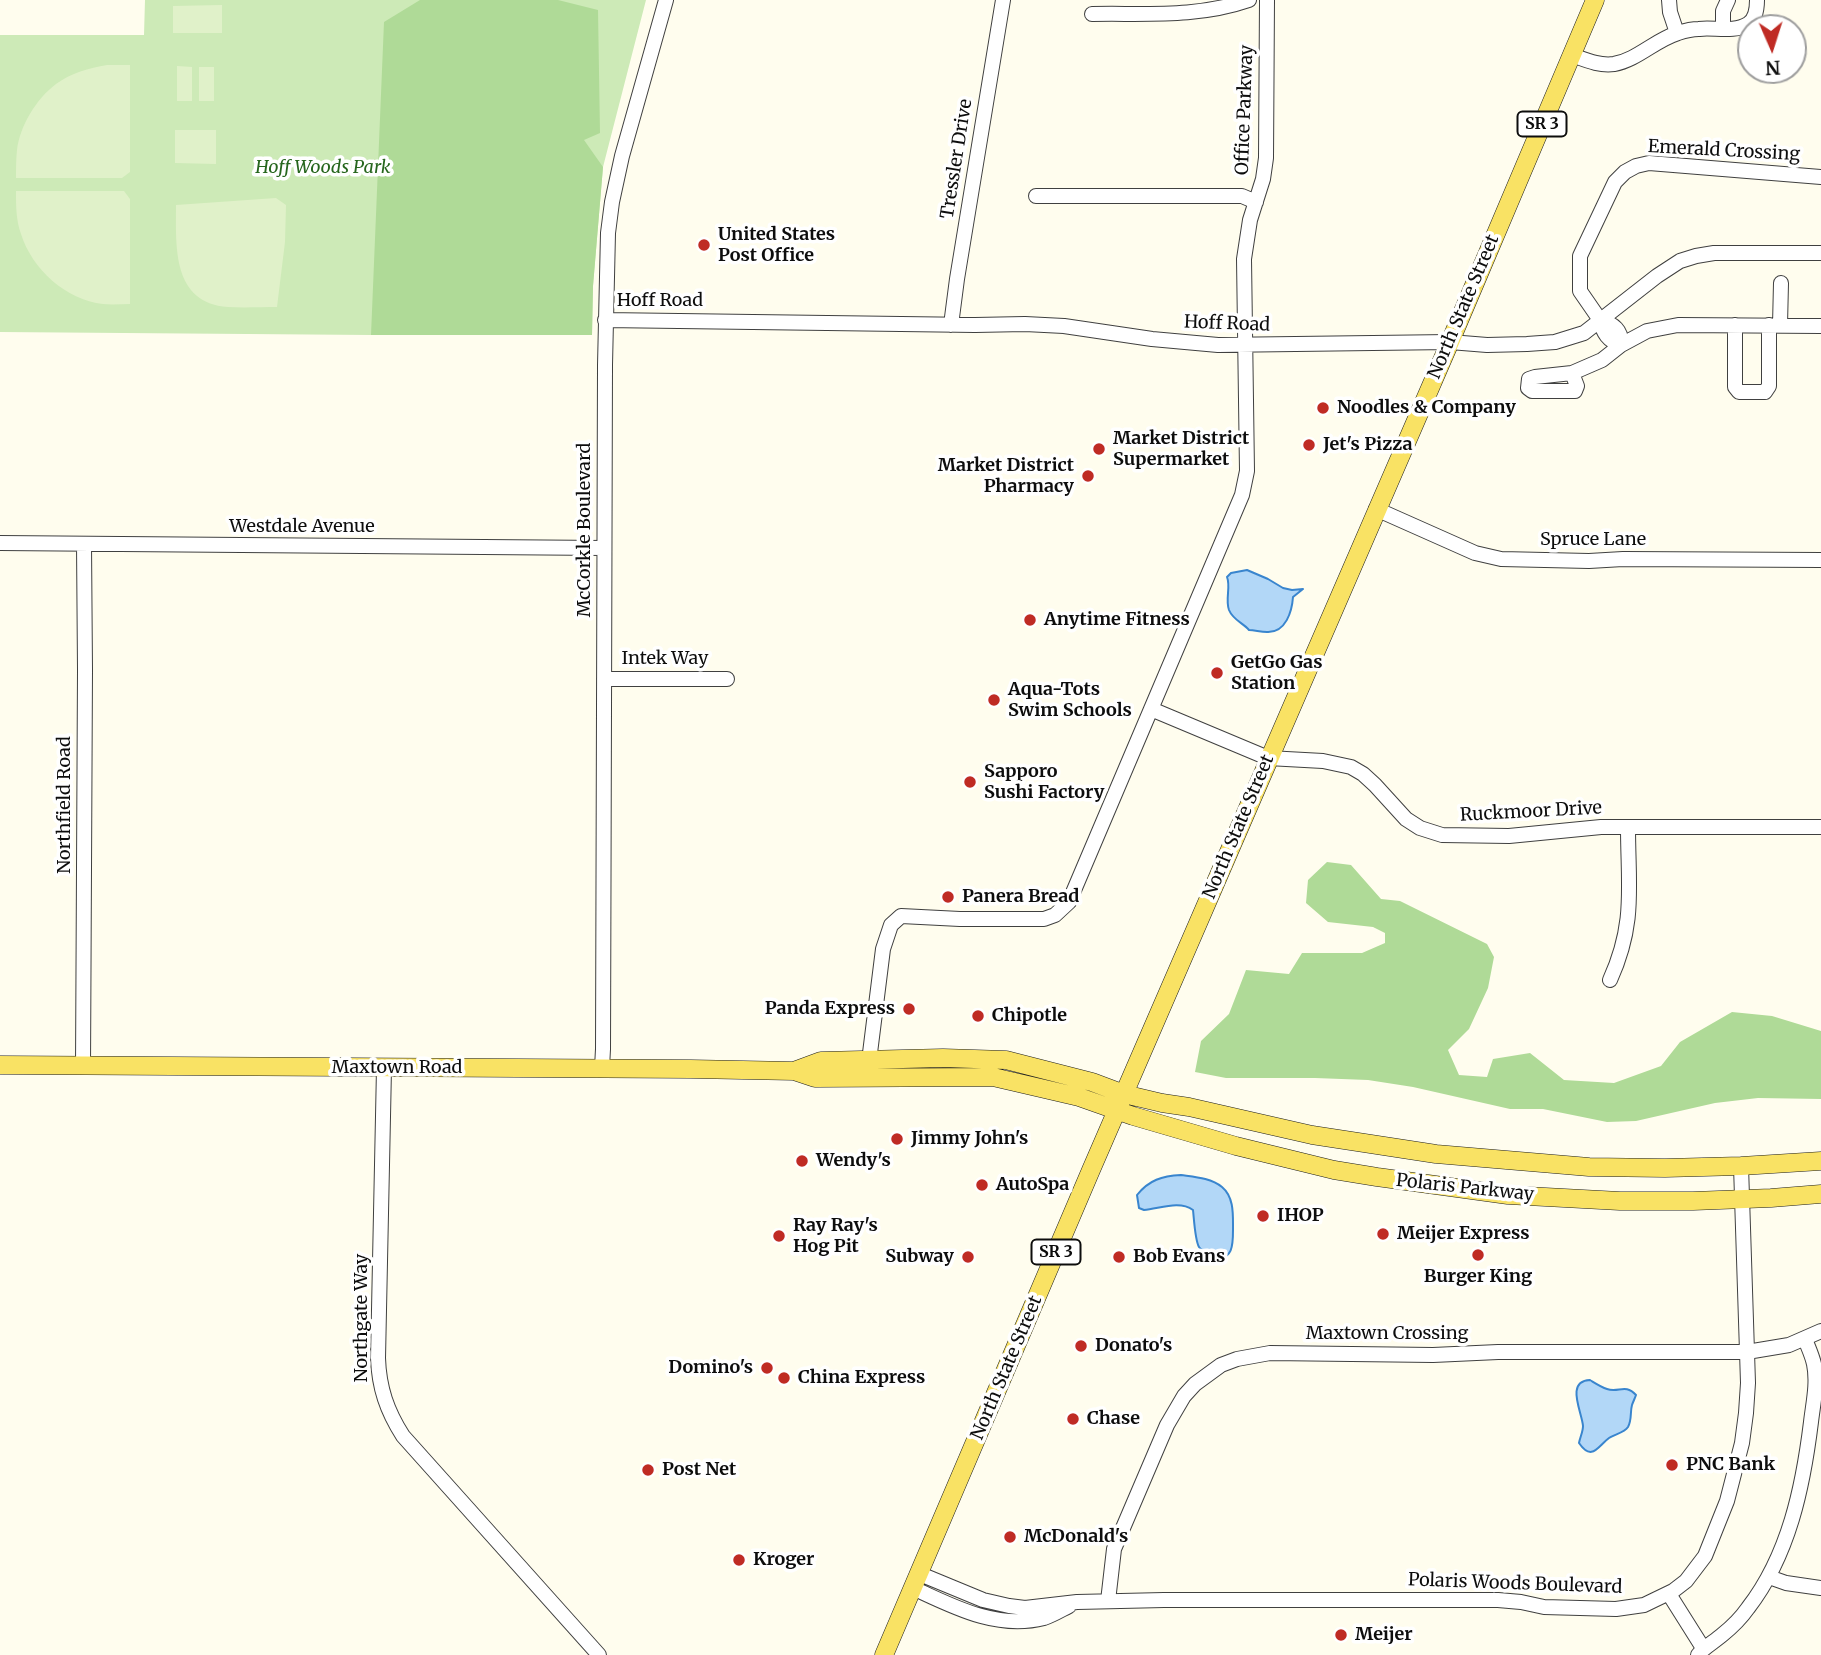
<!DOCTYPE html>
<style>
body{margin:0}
#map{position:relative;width:1821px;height:1655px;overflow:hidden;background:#fffdee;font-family:Merriweather,serif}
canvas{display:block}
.north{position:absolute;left:1737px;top:14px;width:70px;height:70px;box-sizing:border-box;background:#fff;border:2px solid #9e9e9e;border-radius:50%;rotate:177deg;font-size:19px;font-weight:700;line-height:28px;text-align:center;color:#0d0d0d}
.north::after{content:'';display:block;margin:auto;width:24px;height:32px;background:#bf2b24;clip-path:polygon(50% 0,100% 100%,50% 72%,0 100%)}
</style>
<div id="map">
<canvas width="1821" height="1655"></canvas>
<div class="north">N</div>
</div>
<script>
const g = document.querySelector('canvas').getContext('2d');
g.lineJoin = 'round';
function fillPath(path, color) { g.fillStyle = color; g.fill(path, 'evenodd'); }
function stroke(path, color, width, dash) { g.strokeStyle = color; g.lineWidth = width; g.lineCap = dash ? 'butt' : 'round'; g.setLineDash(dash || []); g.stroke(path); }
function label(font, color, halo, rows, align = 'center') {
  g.font = font + ' Merriweather,serif'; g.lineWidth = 7; g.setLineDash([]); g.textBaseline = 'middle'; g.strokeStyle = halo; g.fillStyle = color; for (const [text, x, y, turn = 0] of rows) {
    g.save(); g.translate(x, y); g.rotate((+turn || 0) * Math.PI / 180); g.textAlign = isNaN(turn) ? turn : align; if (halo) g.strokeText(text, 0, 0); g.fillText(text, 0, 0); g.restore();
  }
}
fillPath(new Path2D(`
 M145,0H646L603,167L593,286L592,335H371L0,332V35H144Z`), '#cdeab7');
fillPath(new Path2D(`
 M420,0H558L598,10L600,133L584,140L603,167L593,286L592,335H371L384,22Z
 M1327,862L1351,865L1381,899L1400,901L1487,944L1494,957L1488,988L1469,1029L1448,1050L1459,1075L1487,1077L1493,1059L1530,1053L1564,1080L1614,1083L1661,1066L1680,1042L1732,1012L1772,1016L1821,1031V1099L1758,1098L1715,1103L1636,1121L1607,1122L1543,1109H1510L1413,1087L1368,1080L1315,1078H1226L1195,1072L1201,1041L1229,1014L1246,970L1289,974L1302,953H1362L1385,943V933L1373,927L1328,922L1306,903L1308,880Z`), '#afda97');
fillPath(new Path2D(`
 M222,5V33H173V6Z
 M107,65H130V172L122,178H16C16,169 16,159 17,150C20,126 36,99 56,84C71,73 89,68 107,65Z
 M177,66L192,67V101H177Z
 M199,67H214V101H199Z
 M175,130H216V164L175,163Z
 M16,191H124L130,199V304C121,304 112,305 103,304C66,300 32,269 21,234C16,220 16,206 16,191Z
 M276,198L286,205L285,242L277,307C261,307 244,308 228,307C172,303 176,247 176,205Z`), '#e0f1c9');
const water = new Path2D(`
 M1247,570L1268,579L1283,588L1292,590L1303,589L1293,597C1292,611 1286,633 1267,632C1260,632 1255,630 1249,630C1243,623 1233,620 1229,610C1225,599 1231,587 1227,577L1231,573Z
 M1181,1175C1195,1177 1211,1178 1222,1187C1234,1197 1233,1214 1233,1228C1233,1242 1234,1263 1213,1256C1208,1254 1202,1252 1199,1247C1195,1240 1194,1219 1193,1210C1179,1200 1159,1209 1144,1210L1139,1208L1137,1195C1149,1180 1162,1176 1181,1175Z
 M1590,1380C1595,1383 1601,1387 1607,1389C1619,1393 1625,1383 1636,1395C1635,1398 1633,1402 1632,1405C1630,1412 1632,1420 1628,1427C1624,1433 1615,1434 1609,1438C1598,1446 1592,1462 1579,1443C1580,1437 1583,1432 1583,1426C1582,1412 1565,1381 1590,1380Z`);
fillPath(water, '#b2d7f7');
stroke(water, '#3985ce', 2);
const minor = new Path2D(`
 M1669,0L1670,12L1677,33
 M1092,14C1146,13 1197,18 1249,0
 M1723,28V11L1728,0
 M1572,55C1586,60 1599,66 1614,64C1637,60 1655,40 1678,33C1684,31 1692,29 1699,29C1714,27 1734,33 1748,24C1756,19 1757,9 1757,0
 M1036,196H1242L1256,202
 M605,320L975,325L1025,324L1064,326L1152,339L1218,345L1450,342L1487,345L1527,344L1555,342L1584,333L1657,276L1680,261L1696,256L1714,253H1821
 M1600,320L1580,291V256L1615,182L1625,172L1636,166L1649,163L1821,177
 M1600,320C1614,324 1622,330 1621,345C1608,341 1603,333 1600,320Z
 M951,325L957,279L1003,0
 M1735,325V387L1739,392H1765L1769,386V325
 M1780,325L1781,283
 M1572,373L1577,386L1575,391H1532L1528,388L1529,379L1535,377L1572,373L1602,360L1621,345L1647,331L1678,325L1821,326
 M1376,509L1475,553L1501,559L1589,561L1623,559L1821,560
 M0,543L604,548
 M604,679H727
 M1151,709L1268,758L1323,761L1351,767L1363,774L1375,785L1406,819L1420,828L1442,835L1509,836L1601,827H1821
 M1610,980C1636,923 1628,886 1628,827
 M869,1061L883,949L891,925L901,916L960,919H1044L1055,915L1069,902L1242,495L1247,471L1244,259L1250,220L1263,179L1266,158L1267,0
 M83,1066L85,670L84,544
 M384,1068L378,1358C379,1388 387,1411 403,1436L599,1655
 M602,1068L603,1049L605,365L608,233L612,202L622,156L666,0
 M920,1574L983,1600L1009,1606L1025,1608L1077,1602L1164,1600H1498L1521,1602L1544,1607L1616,1609L1644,1605L1673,1591L1686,1581L1705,1556L1727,1501L1742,1443L1746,1413L1748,1383L1741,1166
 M1769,1577L1786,1583L1821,1588
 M913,1588C954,1607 997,1630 1044,1618C1053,1615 1061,1610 1069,1606
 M1669,1594L1703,1648
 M1108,1601L1114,1549L1167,1425L1184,1396L1195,1384L1221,1365L1237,1359L1270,1353L1433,1355L1498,1352H1747L1789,1345L1821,1331
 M1698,1655C1704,1647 1714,1642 1722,1635C1732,1627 1741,1618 1748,1608C1789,1555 1803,1487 1811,1422C1813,1404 1818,1383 1814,1364C1812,1355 1808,1347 1805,1339`);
const major = new Path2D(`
 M0,1065L691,1069L794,1071L815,1078L993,1077L1079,1097L1133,1116L1236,1146L1334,1170L1377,1177L1508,1195L1620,1201H1693L1771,1198L1821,1194
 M794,1071L821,1061L943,1058L1006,1060L1092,1082L1124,1094L1162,1103L1189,1107L1312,1135L1436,1154L1589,1167L1665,1168L1741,1166L1821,1161
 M884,1655L1091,1170L1450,342L1595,0`);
stroke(minor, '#404040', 16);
stroke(major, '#1e1e1e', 19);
stroke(minor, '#fff', 14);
stroke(major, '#f9e264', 18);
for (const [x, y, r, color] of [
 [704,245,7,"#bf2b24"],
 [1323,408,7,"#bf2b24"],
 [1309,445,7,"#bf2b24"],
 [1099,449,7,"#bf2b24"],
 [1088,476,7,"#bf2b24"],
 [1030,620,7,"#bf2b24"],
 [1217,673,7,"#bf2b24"],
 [994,700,7,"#bf2b24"],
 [970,782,7,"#bf2b24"],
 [948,897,7,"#bf2b24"],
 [909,1009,7,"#bf2b24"],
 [978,1016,7,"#bf2b24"],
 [897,1139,7,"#bf2b24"],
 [802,1161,7,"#bf2b24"],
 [982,1185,7,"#bf2b24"],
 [1263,1216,7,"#bf2b24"],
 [1383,1234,7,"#bf2b24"],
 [779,1236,7,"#bf2b24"],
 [1478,1255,7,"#bf2b24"],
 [968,1257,7,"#bf2b24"],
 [1119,1257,7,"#bf2b24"],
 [1081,1346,7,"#bf2b24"],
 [767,1368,7,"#bf2b24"],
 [784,1378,7,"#bf2b24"],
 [1073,1419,7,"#bf2b24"],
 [1672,1465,7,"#bf2b24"],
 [648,1470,7,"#bf2b24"],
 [1010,1537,7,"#bf2b24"],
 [739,1560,7,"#bf2b24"],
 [1341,1635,7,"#bf2b24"]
]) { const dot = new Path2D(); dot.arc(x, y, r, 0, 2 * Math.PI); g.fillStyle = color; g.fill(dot); stroke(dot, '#fff', 2.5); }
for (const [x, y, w] of [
 [1542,124,49],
 [1056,1252,49]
]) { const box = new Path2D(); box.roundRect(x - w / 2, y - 12.5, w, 25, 5); g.fillStyle = '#fff'; g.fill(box); stroke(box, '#0d0d0d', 2); }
label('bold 16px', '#0d0d0d', null, [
 ["SR 3",1542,124],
 ["SR 3",1056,1252]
]);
label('18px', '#0d0d0d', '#fff', [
 ["Office Parkway",1245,110,-88],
 ["Emerald Crossing",1724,151,3],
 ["Tressler Drive",957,159,-81],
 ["Hoff Road",660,301],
 ["North State Street",1464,307,-67],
 ["Hoff Road",1227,324,2],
 ["Westdale Avenue",302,527],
 ["McCorkle Boulevard",585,530,-90],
 ["Spruce Lane",1593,540],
 ["Intek Way",665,659],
 ["Northfield Road",65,805,-90],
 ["Ruckmoor Drive",1531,812,-3],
 ["North State Street",1239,827,-67],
 ["Maxtown Road",397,1068],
 ["Polaris Parkway",1465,1188,6],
 ["Northgate Way",362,1318,-90],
 ["Maxtown Crossing",1387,1334],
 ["North State Street",1007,1368,-67],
 ["Polaris Woods Boulevard",1515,1584,2]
]);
label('italic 18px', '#26661d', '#fff', [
 ["Hoff Woods Park",323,168]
]);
label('bold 18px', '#0d0d0d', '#fff', [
 ["United States",718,235],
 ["Post Office",718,256],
 ["Noodles & Company",1337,408],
 ["Market District",1113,439],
 ["Supermarket",1113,460],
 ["Jet's Pizza",1323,445],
 ["Market District",1074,466,"right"],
 ["Pharmacy",1074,487,"right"],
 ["Anytime Fitness",1044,620],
 ["GetGo Gas",1231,663],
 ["Station",1231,684],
 ["Aqua-Tots",1008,690],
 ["Swim Schools",1008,711],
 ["Sapporo",984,772],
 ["Sushi Factory",984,793],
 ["Panera Bread",962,897],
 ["Panda Express",895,1009,"right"],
 ["Chipotle",992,1016],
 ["Jimmy John's",911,1139],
 ["Wendy's",816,1161],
 ["AutoSpa",996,1185],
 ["IHOP",1277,1216],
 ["Ray Ray's",793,1226],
 ["Hog Pit",793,1247],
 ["Meijer Express",1397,1234],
 ["Subway",954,1257,"right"],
 ["Bob Evans",1133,1257],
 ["Burger King",1478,1277,"center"],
 ["Donato's",1095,1346],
 ["Domino's",753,1368,"right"],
 ["China Express",798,1378],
 ["Chase",1087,1419],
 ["PNC Bank",1686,1465],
 ["Post Net",662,1470],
 ["McDonald's",1024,1537],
 ["Kroger",753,1560],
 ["Meijer",1355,1635]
], 'left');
</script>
